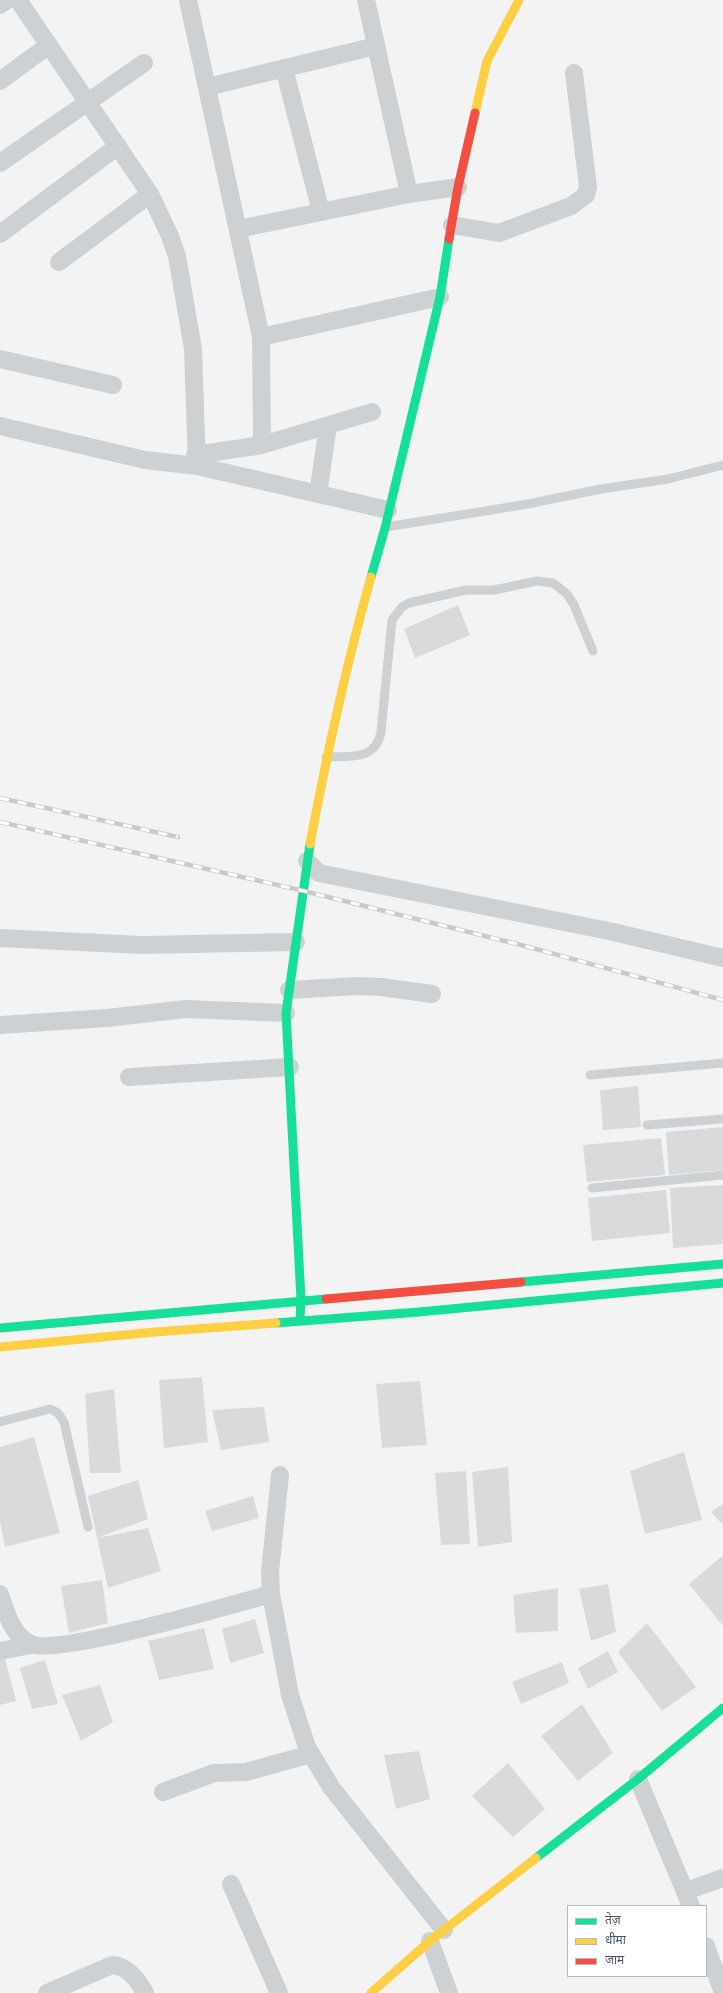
<!DOCTYPE html>
<meta charset="utf-8">
<style>
body{margin:0}
#map{position:relative;width:723px;height:1993px;overflow:hidden;background:#f3f3f3;font-family:Raleway,"Noto Sans Devanagari",sans-serif}
canvas{display:block}
.legend{position:absolute;left:567px;top:1905px;width:140px;height:72px;box-sizing:border-box;background:#fff;border:1px solid #b6babf;margin:0;padding:5px 7px;list-style:none;font-size:12px;color:#495360}
.legend li{display:flex;align-items:center;gap:8px;height:20px}
.legend b{width:20px;border:1px solid #b6babf}
</style>
<div id="map">
<canvas width="723" height="1993"></canvas>
<ul class="legend">
<li><b style="height:5px;background:#16e098"></b>तेज़</li>
<li><b style="height:5px;background:#ffcf43"></b>धीमा</li>
<li><b style="height:5px;background:#f24e42"></b>जाम</li>
</ul>
</div>
<script>
const g = document.querySelector('canvas').getContext('2d');
g.lineJoin = 'round';
function fillPath(path, color) { g.fillStyle = color; g.fill(path, 'evenodd'); }
function stroke(path, color, width, dash) { g.strokeStyle = color; g.lineWidth = width; g.lineCap = dash ? 'butt' : 'round'; g.setLineDash(dash || []); g.stroke(path); }
fillPath(new Path2D(`
 M458,605L470,635L415,658L404,629Z
 M638,1086L641,1127L603,1130L600,1090Z
 M723,1127V1170L669,1175L666,1132Z
 M661,1138L665,1175L587,1182L583,1145Z
 M723,1185V1244L673,1248L670,1188Z
 M666,1190L670,1233L592,1241L588,1198Z
 M202,1377L208,1442L164,1448L159,1380Z
 M420,1381L427,1445L382,1448L376,1384Z
 M114,1389L121,1473H90L85,1394Z
 M264,1407L269,1442L221,1450L212,1410Z
 M34,1437L60,1533L5,1547L0,1522V1447Z
 M684,1452L702,1520L645,1534L630,1471Z
 M508,1467L512,1542L478,1547L472,1472Z
 M466,1471L470,1544L441,1545L435,1473Z
 M138,1480L148,1519L97,1538L148,1528L161,1571L108,1588L88,1496Z
 M253,1496L259,1518L212,1531L205,1511Z
 M723,1504V1525L711,1512Z
 M723,1555V1626L689,1584Z
 M102,1580L108,1623L69,1633L61,1586Z
 M608,1584L616,1632L591,1641L579,1589Z
 M558,1588V1631L516,1633L513,1595Z
 M255,1619L264,1653L230,1663L222,1629Z
 M647,1623L696,1687L662,1711L618,1652Z
 M204,1628L214,1669L159,1680L148,1641Z
 M3,1651L16,1701L0,1705V1652Z
 M608,1651L618,1672L588,1689L578,1668Z
 M45,1660L58,1704L32,1709L20,1668Z
 M562,1662L569,1683L521,1704L512,1682Z
 M100,1685L113,1722L81,1741L62,1695Z
 M582,1704L613,1753L578,1781L541,1736Z
 M419,1751L430,1799L396,1809L384,1755Z
 M508,1763L545,1809L513,1837L472,1796Z`), '#dadadc');
stroke(new Path2D(`
 M386,527L528,504L601,489L668,479L723,465
 M326,757C349,756 376,761 381,732L392,620L402,607L409,603L466,590H494L537,581L553,583L567,594L574,605L593,651
 M590,1075L723,1063
 M647,1125L723,1119
 M592,1188L723,1175
 M0,1422L50,1409L58,1413L64,1422L88,1527`), '#ced1d4', 9);
stroke(new Path2D(`
 M18,0L150,194L170,236L177,256L193,349L197,466L388,510
 M188,0L261,337L262,445
 M366,0L409,194
 M0,5L7,0
 M284,68L321,212
 M0,81L49,45
 M207,87L376,46
 M0,163L144,63
 M452,225L499,233L571,206L586,195L588,187L574,73
 M238,229L409,194L458,187
 M0,234L118,146
 M59,262L150,194
 M261,337L440,297
 M0,359L113,385
 M0,426L145,460L197,466
 M195,455L262,445L372,412
 M318,494L328,426
 M307,861L319,873L609,931L723,958
 M0,938L141,945L296,942
 M289,990L357,986L381,987L432,994
 M0,1025L107,1018L186,1009L286,1013
 M129,1077L290,1067
 M280,1475L270,1572L271,1594L290,1695L307,1747L331,1787L444,1930
 M0,1594C6,1612 12,1636 31,1644C56,1656 234,1604 271,1594
 M0,1651L31,1645
 M638,1779L691,1906
 M163,1792L214,1773L246,1772L311,1754
 M231,1884L279,1993
 M686,1891L723,1878
 M430,1941L449,1993
 M706,1946L723,1993
 M47,1993L112,1965C128,1966 138,1980 145,1993`), '#ced1d4', 18);
stroke(new Path2D(`
 M371,577L385,528L440,297L449,239
 M521,1282L723,1264
 M300,1319L301,1300L286,1013L310,844
 M276,1323L419,1312L723,1283
 M0,1328L326,1299
 M536,1858L638,1779L723,1708`), '#16e098', 9);
stroke(new Path2D(`
 M475,113L487,61L519,0
 M310,844C327,753 346,666 371,577
 M0,1347L155,1332L276,1323
 M371,1993L430,1941L536,1858`), '#ffcf43', 9);
stroke(new Path2D(`
 M449,239L458,187L475,113
 M326,1299L521,1282`), '#f24e42', 9);
const rail = new Path2D(`
 M0,798L178,837
 M0,822L304,891L525,946L723,1000`);
stroke(rail, '#c8cacd', 4.5);
stroke(rail, '#fff', 3, [9]);
</script>
